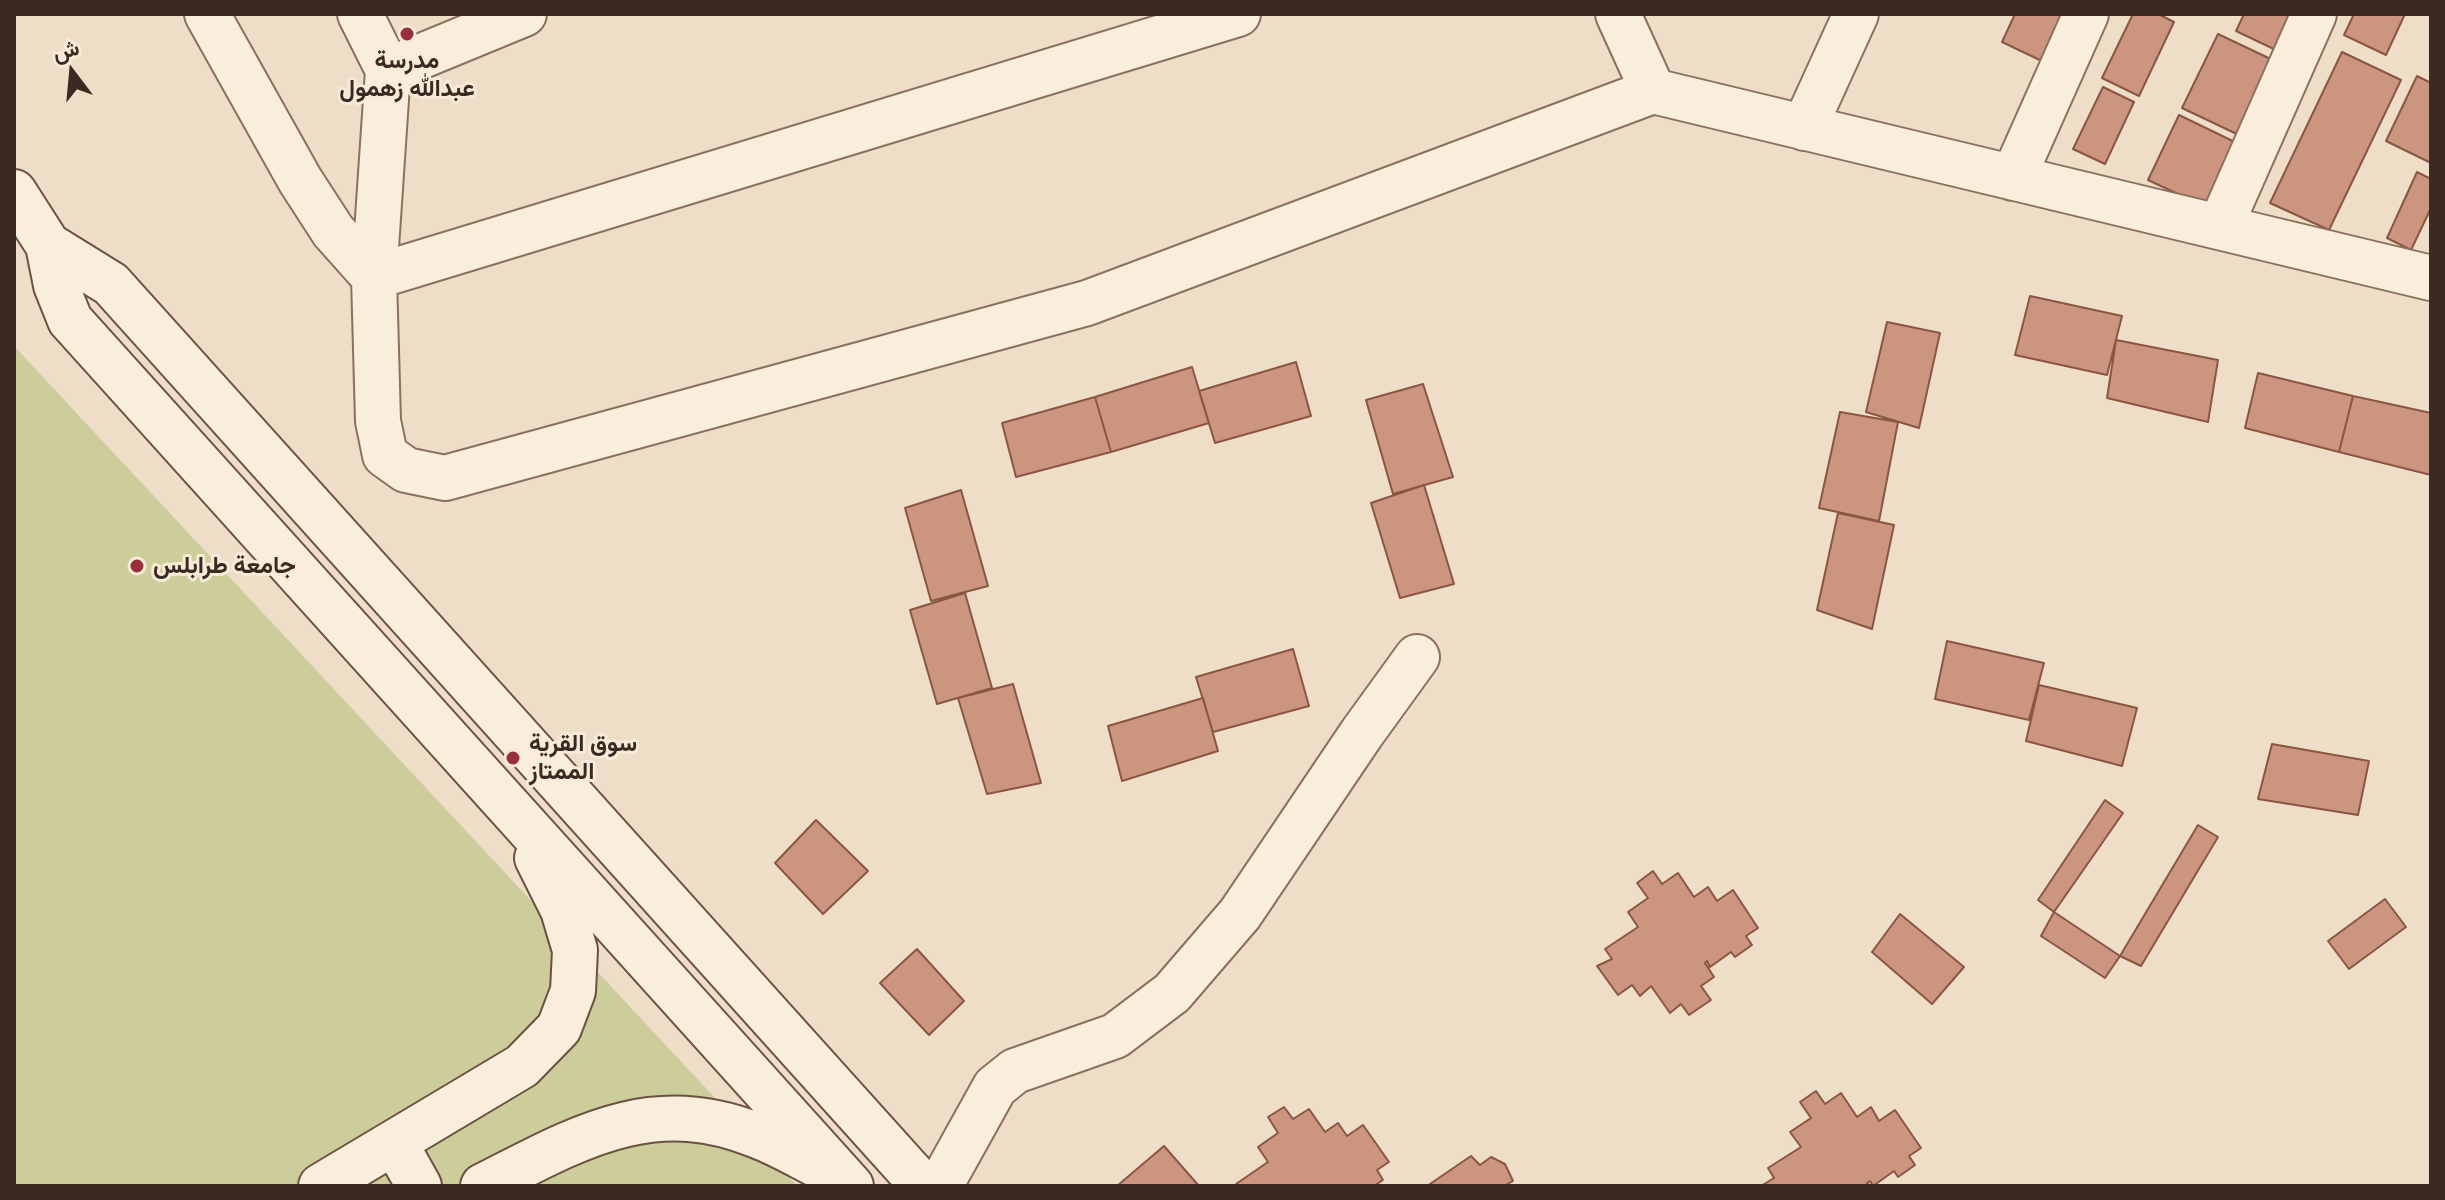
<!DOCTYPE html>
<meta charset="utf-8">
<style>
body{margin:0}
#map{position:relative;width:2445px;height:1200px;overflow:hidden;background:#eedec8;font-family:"Playfair Display",Vazirmatn,serif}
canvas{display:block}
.frame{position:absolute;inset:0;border:16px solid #3b2a21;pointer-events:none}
.north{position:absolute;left:32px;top:32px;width:80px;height:80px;-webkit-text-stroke:6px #f6ead8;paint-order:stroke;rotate:344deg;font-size:22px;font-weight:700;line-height:32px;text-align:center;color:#3b2a21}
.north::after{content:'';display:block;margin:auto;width:28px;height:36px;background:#3b2a21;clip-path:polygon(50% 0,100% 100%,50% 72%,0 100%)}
</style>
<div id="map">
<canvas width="2445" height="1200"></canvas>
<div class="frame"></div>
<div class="north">ش</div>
</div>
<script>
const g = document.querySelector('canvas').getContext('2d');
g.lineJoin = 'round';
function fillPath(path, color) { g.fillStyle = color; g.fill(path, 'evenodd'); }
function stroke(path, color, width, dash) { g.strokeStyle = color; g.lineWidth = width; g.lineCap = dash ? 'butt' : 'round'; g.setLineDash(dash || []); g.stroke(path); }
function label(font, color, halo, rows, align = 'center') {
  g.font = font + ' "Playfair Display",Vazirmatn,serif'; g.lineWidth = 6; g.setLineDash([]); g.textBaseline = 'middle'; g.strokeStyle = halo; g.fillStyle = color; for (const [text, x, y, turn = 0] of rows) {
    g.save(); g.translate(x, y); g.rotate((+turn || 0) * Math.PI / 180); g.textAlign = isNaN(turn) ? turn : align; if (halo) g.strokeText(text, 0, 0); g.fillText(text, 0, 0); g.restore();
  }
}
fillPath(new Path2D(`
 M14,346L785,1173L797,1186H14Z`), '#cdcd9c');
const building = new Path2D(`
 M2015,14H2067L2044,62L2002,42Z
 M2133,14H2158L2174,22L2139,96L2102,78Z
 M2244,14H2296L2278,51L2236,31Z
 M2354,14H2405L2386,55L2344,35Z
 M2218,34L2277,62L2241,136L2182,108Z
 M2342,52L2401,80L2329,230L2270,203Z
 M2417,76L2431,83V163L2386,141Z
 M2103,87L2134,102L2105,164L2073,149Z
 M2179,115L2243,146L2212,210L2148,180Z
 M2417,172L2431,179V208L2411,250L2387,238Z
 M2030,296L2122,316L2107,375L2015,355Z
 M1887,322L1940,333L1919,428L1866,412Z
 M2116,340L2218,360L2208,422L2107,398Z
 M1296,362L1311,416L1215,443L1199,391Z
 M1192,367L1209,423L1111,452L1095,397Z
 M2258,373L2353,396L2339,452L2245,428Z
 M1423,384L1453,477L1393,494L1366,400Z
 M2353,396L2431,413V475L2339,452Z
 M1095,397L1111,452L1016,477L1002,423Z
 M1840,412L1898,422L1879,521L1819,508Z
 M1424,485L1454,584L1400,598L1371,503Z
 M961,490L988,586L931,601L905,508Z
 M1838,513L1894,525L1872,629L1817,610Z
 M965,593L992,688L937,704L910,610Z
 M1947,641L2044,663L2029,720L1935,699Z
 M1293,649L1309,706L1213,732L1196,677Z
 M1013,684L1041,783L987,794L958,698Z
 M2039,685L2137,708L2122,766L2026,741Z
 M1203,698L1218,751L1122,781L1108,726Z
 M2272,744L2369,761L2358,815L2258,799Z
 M2105,800L2123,813L2054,912L2038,900Z
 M816,820L868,871L823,914L775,863Z
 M2198,825L2218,837L2141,966L2120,956Z
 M1653,871L1662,884L1678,873L1694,897L1708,887L1717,901L1733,890L1758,928L1746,936L1752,945L1735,957L1731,952L1710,967L1707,961L1705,963L1714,977L1701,986L1711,1000L1689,1015L1681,1004L1670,1013L1651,986L1640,996L1632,985L1618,995L1597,966L1612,959L1605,949L1638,927L1628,912L1648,898L1637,883Z
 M2385,899L2406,927L2349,969L2328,941Z
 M2054,912L2120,956L2105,978L2041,936Z
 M1900,914L1964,967L1932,1004L1872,952Z
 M917,949L964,1001L929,1035L880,983Z
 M1816,1091L1825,1104L1841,1093L1857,1117L1871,1107L1879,1121L1895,1110L1921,1148L1909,1156L1915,1165L1898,1177L1894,1171L1873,1186L1870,1181L1867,1183L1870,1186H1761L1774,1178L1768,1168L1801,1147L1790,1132L1811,1118L1800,1102Z
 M1284,1107L1293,1119L1309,1109L1325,1132L1338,1123L1347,1136L1363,1125L1389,1162L1377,1170L1383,1180L1374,1186H1238L1236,1184L1268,1162L1258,1147L1278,1133L1268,1117Z
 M1164,1146L1199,1186H1117Z
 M1471,1156L1480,1165L1491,1157L1505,1164L1513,1181L1504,1186H1427Z`);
fillPath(building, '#cc957f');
stroke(building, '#8a5643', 2);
const street = new Path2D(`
 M207,14L300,180L333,231L374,277L1238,14
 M360,14L388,70L374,277L378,421L385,455L406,470L445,478L1087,303L1653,91L2431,278
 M1618,14L1653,91
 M388,70L524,14
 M1804,128L1856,14
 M2013,178L2086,14
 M2220,227L2314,14
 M940,1186L995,1087L1015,1071L1115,1036L1172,993L1240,914L1362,733L1417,657`);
const secondary = new Path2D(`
 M14,192L48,245L56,285L70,320L851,1186
 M48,245L111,284L923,1186
 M395,1143L419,1186
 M321,1186L522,1066L559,1028L573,991L575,950L563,910L537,858
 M483,1186C576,1139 652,1092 758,1136C781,1145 803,1158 825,1169`);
stroke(street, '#8b705d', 48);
stroke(secondary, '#6d5140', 48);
stroke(street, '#f9eddc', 44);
stroke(secondary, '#f9eddc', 44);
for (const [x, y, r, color] of [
 [407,34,8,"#992e3c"],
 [137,566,8,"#992e3c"],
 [513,758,8,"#992e3c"]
]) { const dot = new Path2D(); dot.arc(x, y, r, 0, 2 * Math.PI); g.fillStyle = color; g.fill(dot); stroke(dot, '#f6ead8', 3); }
label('bold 24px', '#3b2a21', '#f6ead8', [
 ["مدرسة",407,61,"center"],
 ["عبدالله زهمول",407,89,"center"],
 ["جامعة طرابلس",153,566],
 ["سوق القرية",529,744],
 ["الممتاز",529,772]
], 'left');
</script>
